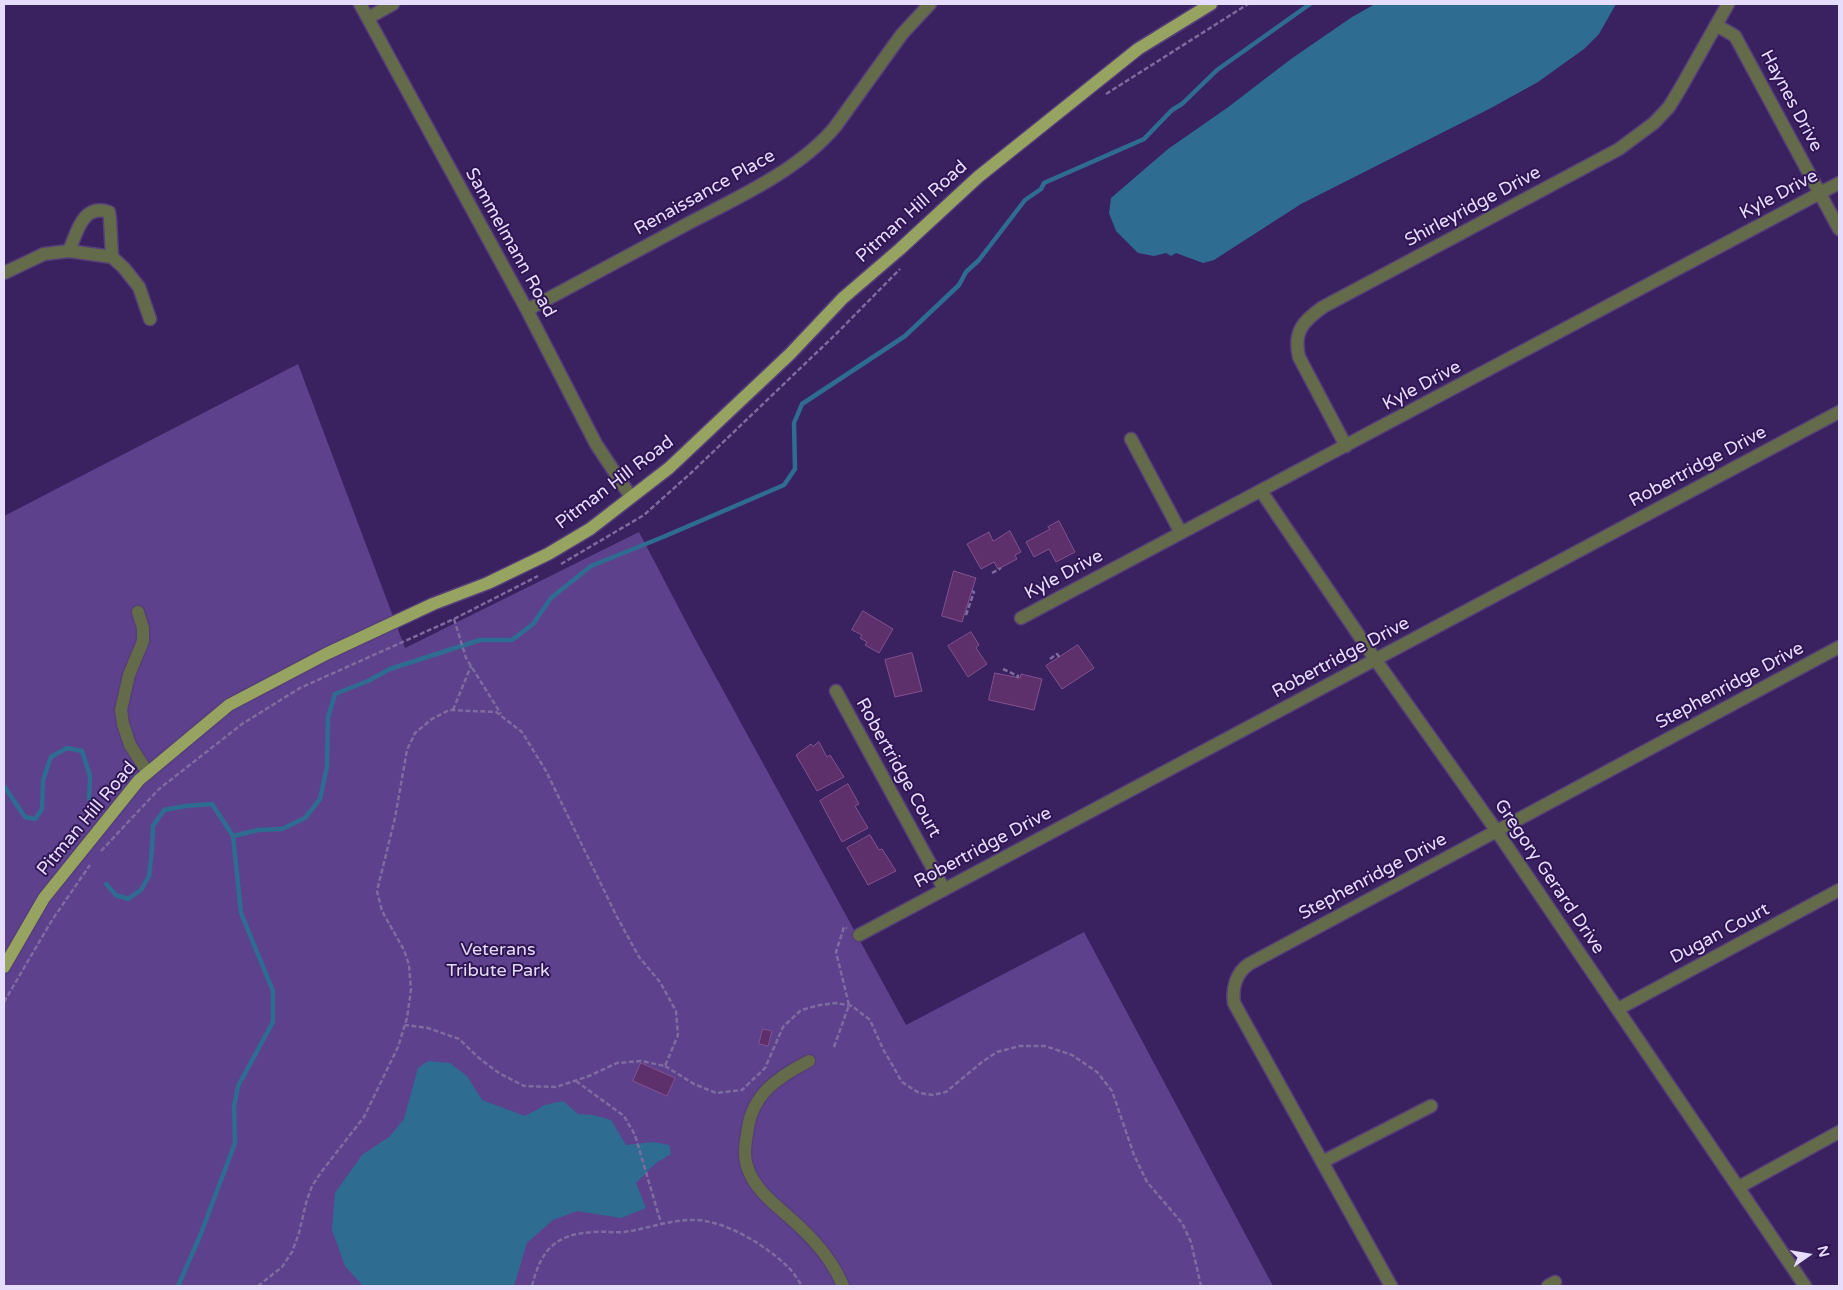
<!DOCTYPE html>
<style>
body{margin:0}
#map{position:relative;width:1843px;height:1290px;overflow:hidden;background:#3a2160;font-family:"Varela Round",sans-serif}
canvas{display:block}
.frame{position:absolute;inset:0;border:5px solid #e6ddfd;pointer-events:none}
.north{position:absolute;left:1783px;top:1230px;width:50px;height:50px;-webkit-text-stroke:4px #301554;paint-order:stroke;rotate:77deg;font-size:14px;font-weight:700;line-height:20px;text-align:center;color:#e6ddfd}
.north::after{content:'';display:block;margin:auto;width:18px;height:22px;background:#e6ddfd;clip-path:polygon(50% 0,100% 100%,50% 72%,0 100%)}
</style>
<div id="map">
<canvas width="1843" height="1290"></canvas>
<div class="frame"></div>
<div class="north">N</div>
</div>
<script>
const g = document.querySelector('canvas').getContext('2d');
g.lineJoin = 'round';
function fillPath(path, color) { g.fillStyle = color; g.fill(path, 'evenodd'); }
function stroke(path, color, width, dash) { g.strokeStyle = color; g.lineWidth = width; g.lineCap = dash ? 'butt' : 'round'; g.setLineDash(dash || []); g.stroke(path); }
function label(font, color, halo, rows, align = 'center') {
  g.font = font + ' "Varela Round",sans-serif'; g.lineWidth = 4; g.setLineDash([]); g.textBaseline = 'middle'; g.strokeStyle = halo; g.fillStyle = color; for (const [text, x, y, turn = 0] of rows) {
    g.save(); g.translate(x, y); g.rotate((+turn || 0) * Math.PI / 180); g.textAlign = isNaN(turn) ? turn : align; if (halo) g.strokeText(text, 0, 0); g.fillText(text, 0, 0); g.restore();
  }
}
fillPath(new Path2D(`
 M298,364L405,648L639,532L694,637L906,1025L1084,932L1273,1286H4V516Z`), '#5d418d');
fillPath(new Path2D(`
 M1375,4H1616L1599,34L1584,49L1538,82L1491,108L1301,204L1214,260L1203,263L1176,253L1171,256L1166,253L1154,256L1138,253L1116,231L1109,213L1111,198L1168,149L1227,108L1291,59L1352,17Z
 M428,1061L450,1063L467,1076L482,1100L525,1116L545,1105L563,1101L578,1114L593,1115L611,1120L626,1145L653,1142L669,1145L671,1154L656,1163L636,1183L646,1208L621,1218L577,1211L553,1220L527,1243L514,1286H363L345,1266L332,1230L335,1193L362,1155L389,1137L404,1119L418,1068Z`), '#2f6c91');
stroke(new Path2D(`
 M4,786L25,817L35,819L42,809L43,780L51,757L67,748L82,751L90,776L89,799
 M233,836L258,830L282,829L305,818L320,799L327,767L328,717L335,694L368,681L390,669L480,640H512L533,624L551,598L591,566L663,537L784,485L795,469L794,423L802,404L905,336L959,285L966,272L979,260L1025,200L1041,189L1044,183L1144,139L1172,110L1182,104L1217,70L1310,4
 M106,884L116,895L128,899L141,890L149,876L152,849L153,826L164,810L185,806L212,804L233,836L241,913L273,991V1022L238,1086L234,1107L235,1143L200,1236L178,1286`), '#2f6c91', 4.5);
const building = new Path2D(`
 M1059,521L1075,552L1056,562L1049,549L1034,557L1026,542L1050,529L1048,527Z
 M1010,531L1021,552L1015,555L1017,559L998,569L994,562L981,569L967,544L989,532L993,541Z
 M954,571L976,578L962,622L942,616Z
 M863,611L893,629L879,653L865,645L867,642L860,638L862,635L852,630Z
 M971,632L979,645L976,648L987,664L968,677L948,646Z
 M1078,645L1094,668L1062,689L1046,666Z
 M912,653L922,691L895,697L885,660Z
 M995,673L1020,678L1021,674L1042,679L1034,710L989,700Z
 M819,742L827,757L830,755L844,777L817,791L796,755L811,744L813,746Z
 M848,784L859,804L855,806L868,828L842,842L820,801Z
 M870,835L879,850L882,849L896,871L868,885L847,848Z
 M763,1029L772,1031L768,1046L759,1044Z
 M641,1063L675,1078L667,1096L633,1081Z`);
fillPath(building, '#5e306b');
stroke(building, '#81528f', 1);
const minor = new Path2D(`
 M360,4L527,310L596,444L631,497
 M368,18L393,4
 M1716,25L1735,36L1839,229
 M69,251C77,232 83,203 109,212L110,219L112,257
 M4,273L44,254L69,251L112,257L124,268L139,287L150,319
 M527,310C581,281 635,252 689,223C737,198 799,170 835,127L902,34L930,4
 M1131,439L1181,533
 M1346,446L1299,357C1293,332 1303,321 1323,307L1619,149L1654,123L1669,107L1680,89L1728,4
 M1261,491L1375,659L1496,830L1805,1286
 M138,612L143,628V641L129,675L121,710L123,724L130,745L148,773
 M1021,618L1839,183
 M836,691L944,889
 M859,935L1839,412
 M1618,1009L1839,890
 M809,1061C780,1076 753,1093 748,1128C746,1140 743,1154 747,1166C755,1193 782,1209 801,1228C818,1244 834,1264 843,1286
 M1322,1162L1431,1106
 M1739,1187L1839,1132
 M1391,1286L1234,1003C1232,988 1236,973 1249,964L1839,647
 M1548,1286L1555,1282`);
const major = new Path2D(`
 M4,967L44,898L139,780L229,705L326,654L433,604L488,583L548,554L590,529L669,468L790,354L843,298L900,249L978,177L1138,49L1211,4`);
stroke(minor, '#563f79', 15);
stroke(major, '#563f79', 15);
stroke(new Path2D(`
 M1106,94L1248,4
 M561,564L644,515L692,472L836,334L900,269
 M992,573L1001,568
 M966,615L974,592L972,591
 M454,619L466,658L501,714
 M1050,659L1057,654L1060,658
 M1003,669L1018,676L1017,678
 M453,710L471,666
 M101,851L159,789L242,724L300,688L454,619L538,576
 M4,1002L52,920L90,865
 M834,1047L849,1005L836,952L844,927L847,928
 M665,1066L694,1084L716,1093L742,1090L765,1068L783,1027L801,1010L820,1005L836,1003L852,1006L870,1020L883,1049L902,1082L919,1093L933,1095L946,1092L982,1062L997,1052L1020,1046H1045L1072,1055L1097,1072L1112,1091L1134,1155L1147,1182L1182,1223L1191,1242L1201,1286
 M576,1081L624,1116L635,1135L661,1223
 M258,1286L282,1267L292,1252L299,1233L306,1203L312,1186L322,1171L364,1117L398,1047L407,1018L411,990L409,965L404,950L382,911L377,891L395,818L407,750L415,733L432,719L449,710L496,712L522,732L546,771L616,915L639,957L660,982L676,1011L678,1035L665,1066L641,1061L617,1063L589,1076L556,1087L524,1086L499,1073L479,1058L459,1039L428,1028L405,1025
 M532,1286C541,1250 555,1234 594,1232C604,1231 614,1233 624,1232C647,1229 668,1220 692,1220C724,1219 767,1246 789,1268C794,1273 798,1280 802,1286`), '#7e6c9e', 2.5, [5, 2.5]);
stroke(minor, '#646b4b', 12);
stroke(major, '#96a361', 12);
label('18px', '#e6ddfd', '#301554', [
 ["Haynes Drive",1791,101,62],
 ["Renaissance Place",705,193,-29],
 ["Kyle Drive",1779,195,-28],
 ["Shirleyridge Drive",1473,207,-28],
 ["Pitman Hill Road",912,212,-42],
 ["Sammelmann Road",510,243,61],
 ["Kyle Drive",1422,386,-28],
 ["Robertridge Drive",1698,467,-28],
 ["Pitman Hill Road",615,483,-37],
 ["Kyle Drive",1064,575,-28],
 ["Robertridge Drive",1341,658,-28],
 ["Stephenridge Drive",1730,686,-28],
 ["Robertridge Court",898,768,61],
 ["Pitman Hill Road",87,819,-50],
 ["Robertridge Drive",983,848,-28],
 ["Stephenridge Drive",1373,877,-28],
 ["Gregory Gerard Drive",1549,877,56],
 ["Dugan Court",1720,934,-28]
]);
label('18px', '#e2dbf4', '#301554', [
 ["Veterans",498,950],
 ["Tribute Park",498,971]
]);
</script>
